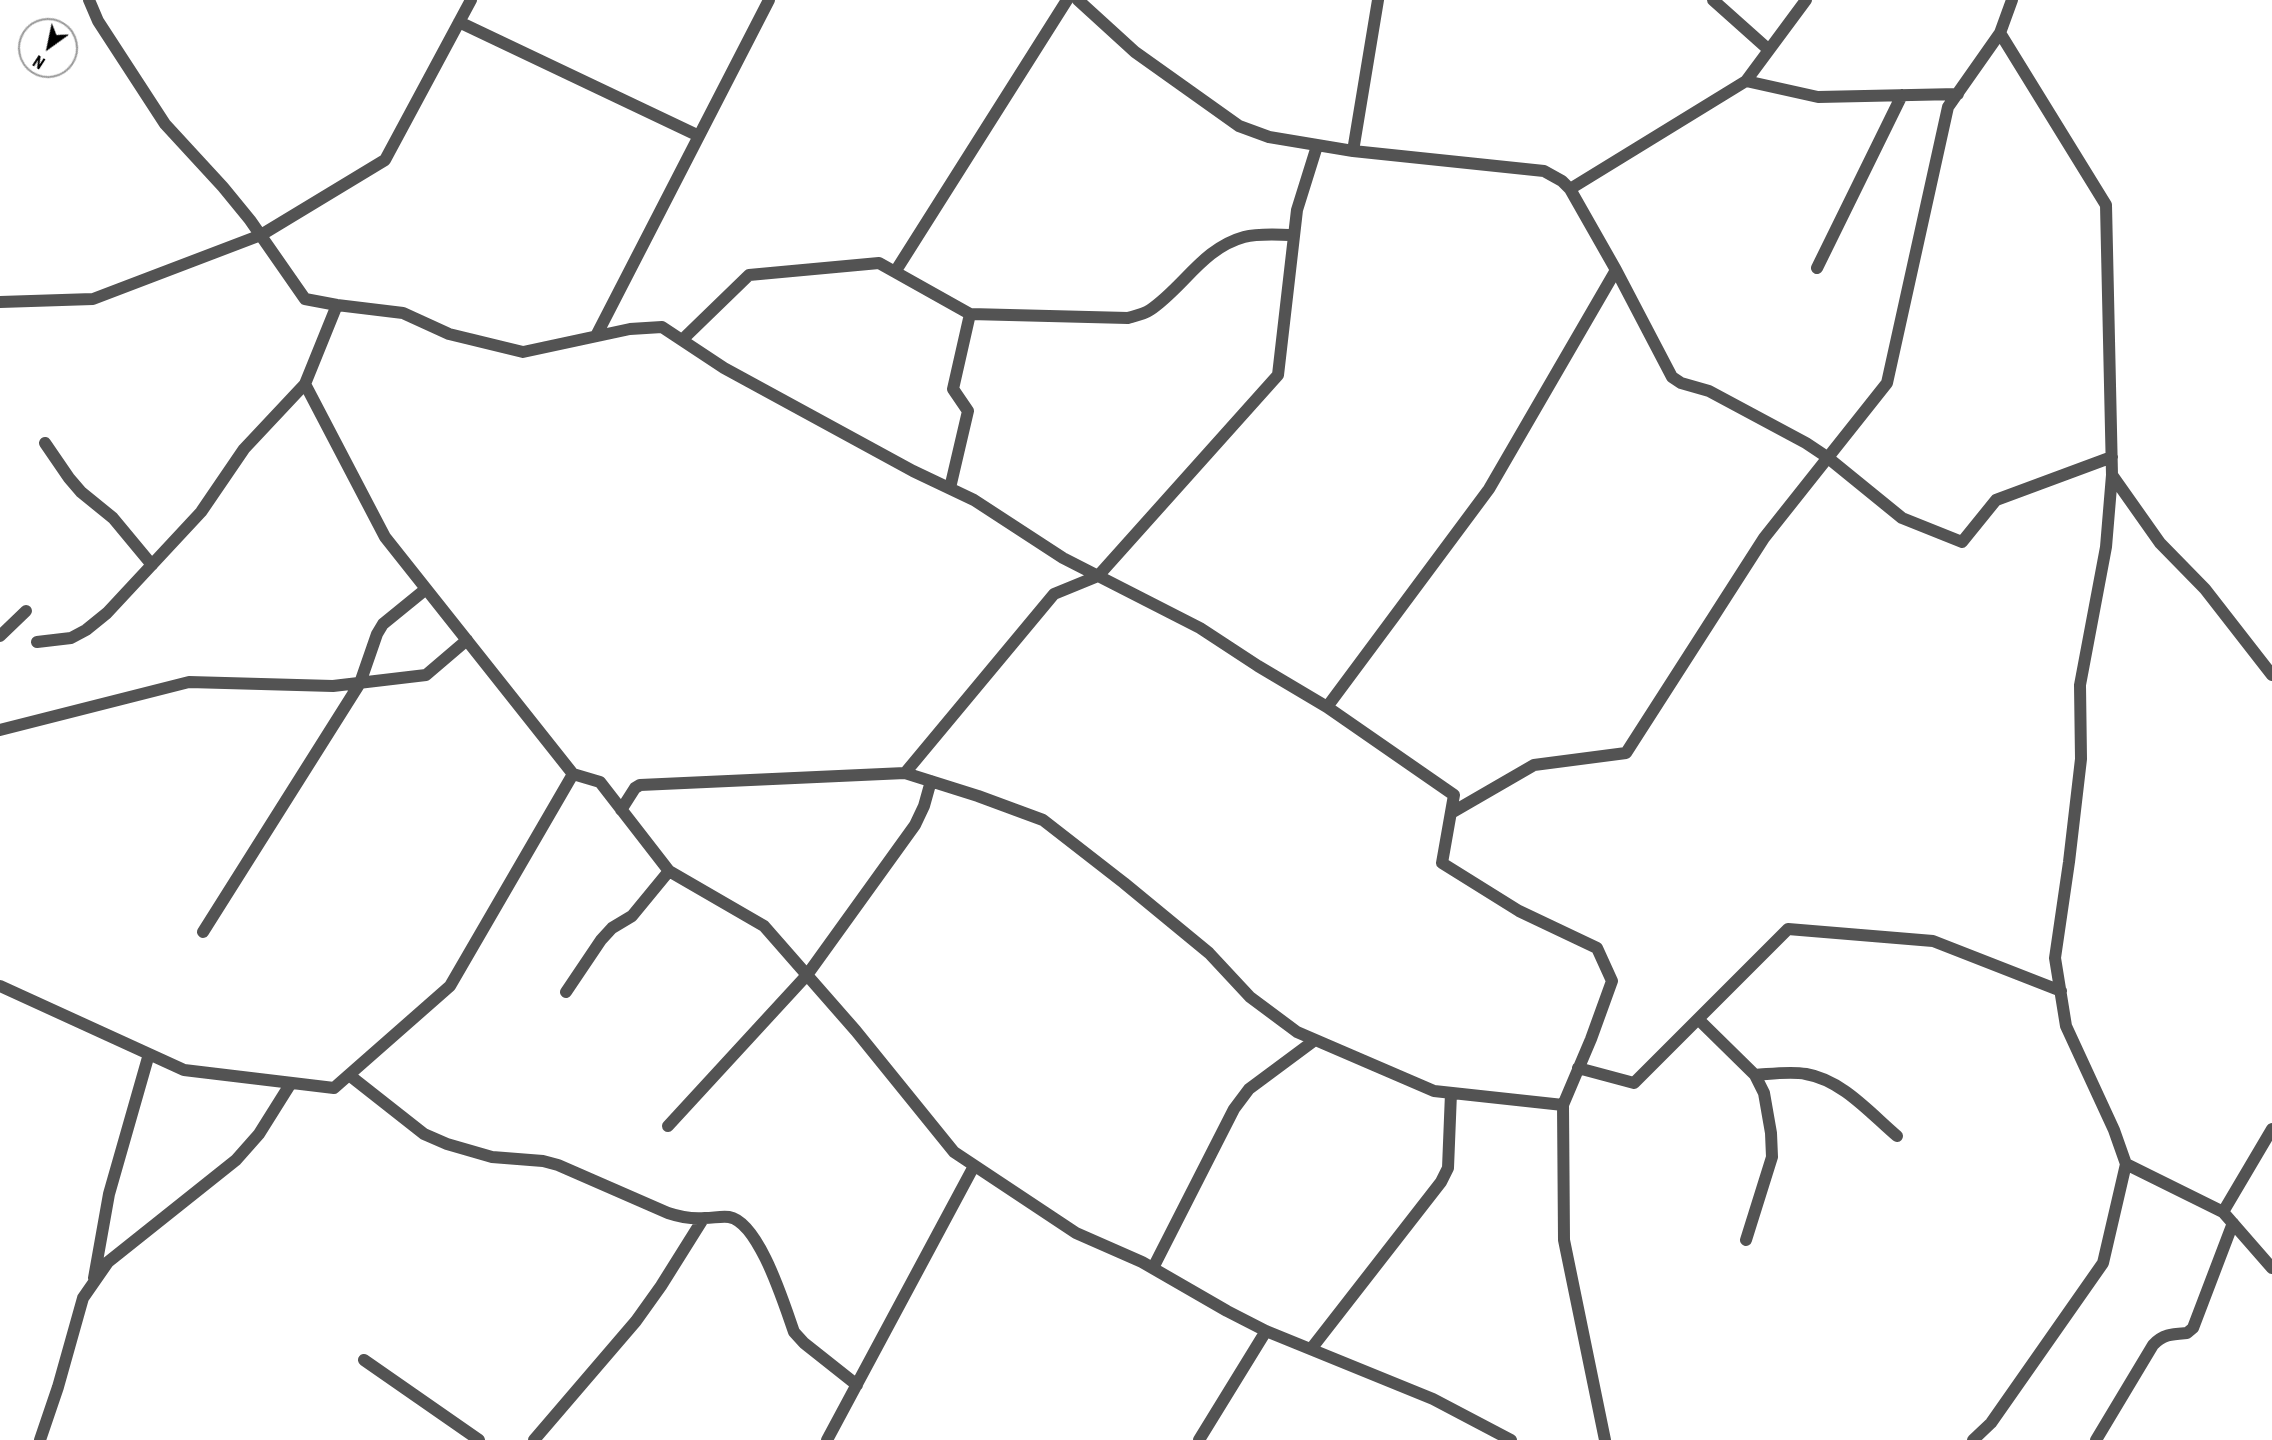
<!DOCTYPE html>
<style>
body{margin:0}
#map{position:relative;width:2272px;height:1440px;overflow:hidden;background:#fff;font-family:"Roboto Condensed",sans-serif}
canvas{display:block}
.north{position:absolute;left:18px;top:18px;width:60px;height:60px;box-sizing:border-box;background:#fff;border:2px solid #999;border-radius:50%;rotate:213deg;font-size:16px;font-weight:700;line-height:24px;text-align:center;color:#000}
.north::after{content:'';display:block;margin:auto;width:21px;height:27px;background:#000;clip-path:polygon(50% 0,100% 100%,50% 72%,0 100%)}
</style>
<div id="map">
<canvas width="2272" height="1440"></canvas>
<div class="north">N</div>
</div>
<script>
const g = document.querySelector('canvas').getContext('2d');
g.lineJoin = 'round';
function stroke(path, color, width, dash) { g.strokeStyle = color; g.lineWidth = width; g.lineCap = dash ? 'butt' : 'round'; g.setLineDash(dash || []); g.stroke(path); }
stroke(new Path2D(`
 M89,0L98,21L165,124L223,187L250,220L305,299L337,305L403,313L449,334L523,352L630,329L662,327L724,368L913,471L974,500L1063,558L1200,628L1258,666L1327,707L1454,795L1442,863L1519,911L1597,948L1612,981L1591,1039L1563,1105L1564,1240L1605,1440
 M1078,0L1135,52L1239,126L1269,137L1353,151L1544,171L1562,181L1570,189L1616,270L1672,377L1681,383L1709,391L1806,443L1827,457L1902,518L1962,542L1996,500L2112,457
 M1713,0L1769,50
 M459,22L699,136
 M2000,33L2106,205L2112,475L2106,547L2080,685L2081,759L2069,862L2055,958L2066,1026L2114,1130L2126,1164L2223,1212
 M1746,81L1818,97L1958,94
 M1353,151L1378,0
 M1570,189L1746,81L1806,0
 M1817,268L1902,95
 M895,272L1067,0
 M0,302L93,299L261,235L385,160L471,0
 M337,305L305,384L385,537L573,774L600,782L669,871L764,926L856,1031L954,1152L1076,1233L1142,1262L1227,1311L1266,1331L1433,1399L1511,1440
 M596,336L769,0
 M682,340L749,275L879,263L970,314L1128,318C1135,316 1144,314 1150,310C1183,288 1203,248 1244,237C1260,233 1278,235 1294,235
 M45,443L69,478L81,492L113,518L152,565
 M2112,475L2160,543L2205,589L2272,675
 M950,488L968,411L953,389L970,314
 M0,636L26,611
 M37,642L71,638L86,630L107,613L201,512L244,449L305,384
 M1327,707L1489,489L1616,270
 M0,730L189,682L333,686L426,675L467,640
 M905,773L1054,594L1098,576L1278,375L1297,210L1317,146
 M621,810L635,788L640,785L905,773L978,796L1043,820L1124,883L1209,953L1250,997L1297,1032L1434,1091L1563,1105
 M1451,813L1534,765L1626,753L1764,538L1887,383L1948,107L2000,33L2012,0
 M203,932L360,683L377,634L383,624L426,589
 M0,986L184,1070L334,1088L450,986L573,774
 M566,992L601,940L612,928L632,916L669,871
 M1698,1019L1755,1075L1764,1093L1771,1133L1772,1157L1746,1240
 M1578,1068L1634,1083L1788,929L1933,941L2061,991
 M349,1075L424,1134L447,1144L492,1157L543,1161L558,1165L668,1213C680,1217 693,1219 705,1218C713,1218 721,1216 729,1217C759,1222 784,1304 794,1332L804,1343L857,1385
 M1755,1075C1771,1074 1790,1071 1806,1074C1842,1080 1870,1113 1897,1136
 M668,1126L807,975L915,825L924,806L931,781
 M2272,1129L2223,1212L2272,1268
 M1153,1268L1234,1109L1249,1089L1315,1040
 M94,1278L109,1194L149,1054
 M1311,1349L1441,1182L1448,1168L1451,1093
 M364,1360L479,1440
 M40,1440L58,1387L83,1298L108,1262L236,1160L259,1134L291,1083
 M534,1440L636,1321L661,1286L703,1219
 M827,1440L974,1166
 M1199,1440L1266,1331
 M1973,1440L1991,1423L2103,1263L2126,1164
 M2096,1440L2153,1345C2163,1334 2173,1334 2187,1333L2193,1328L2233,1223`), '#535353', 12);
</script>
